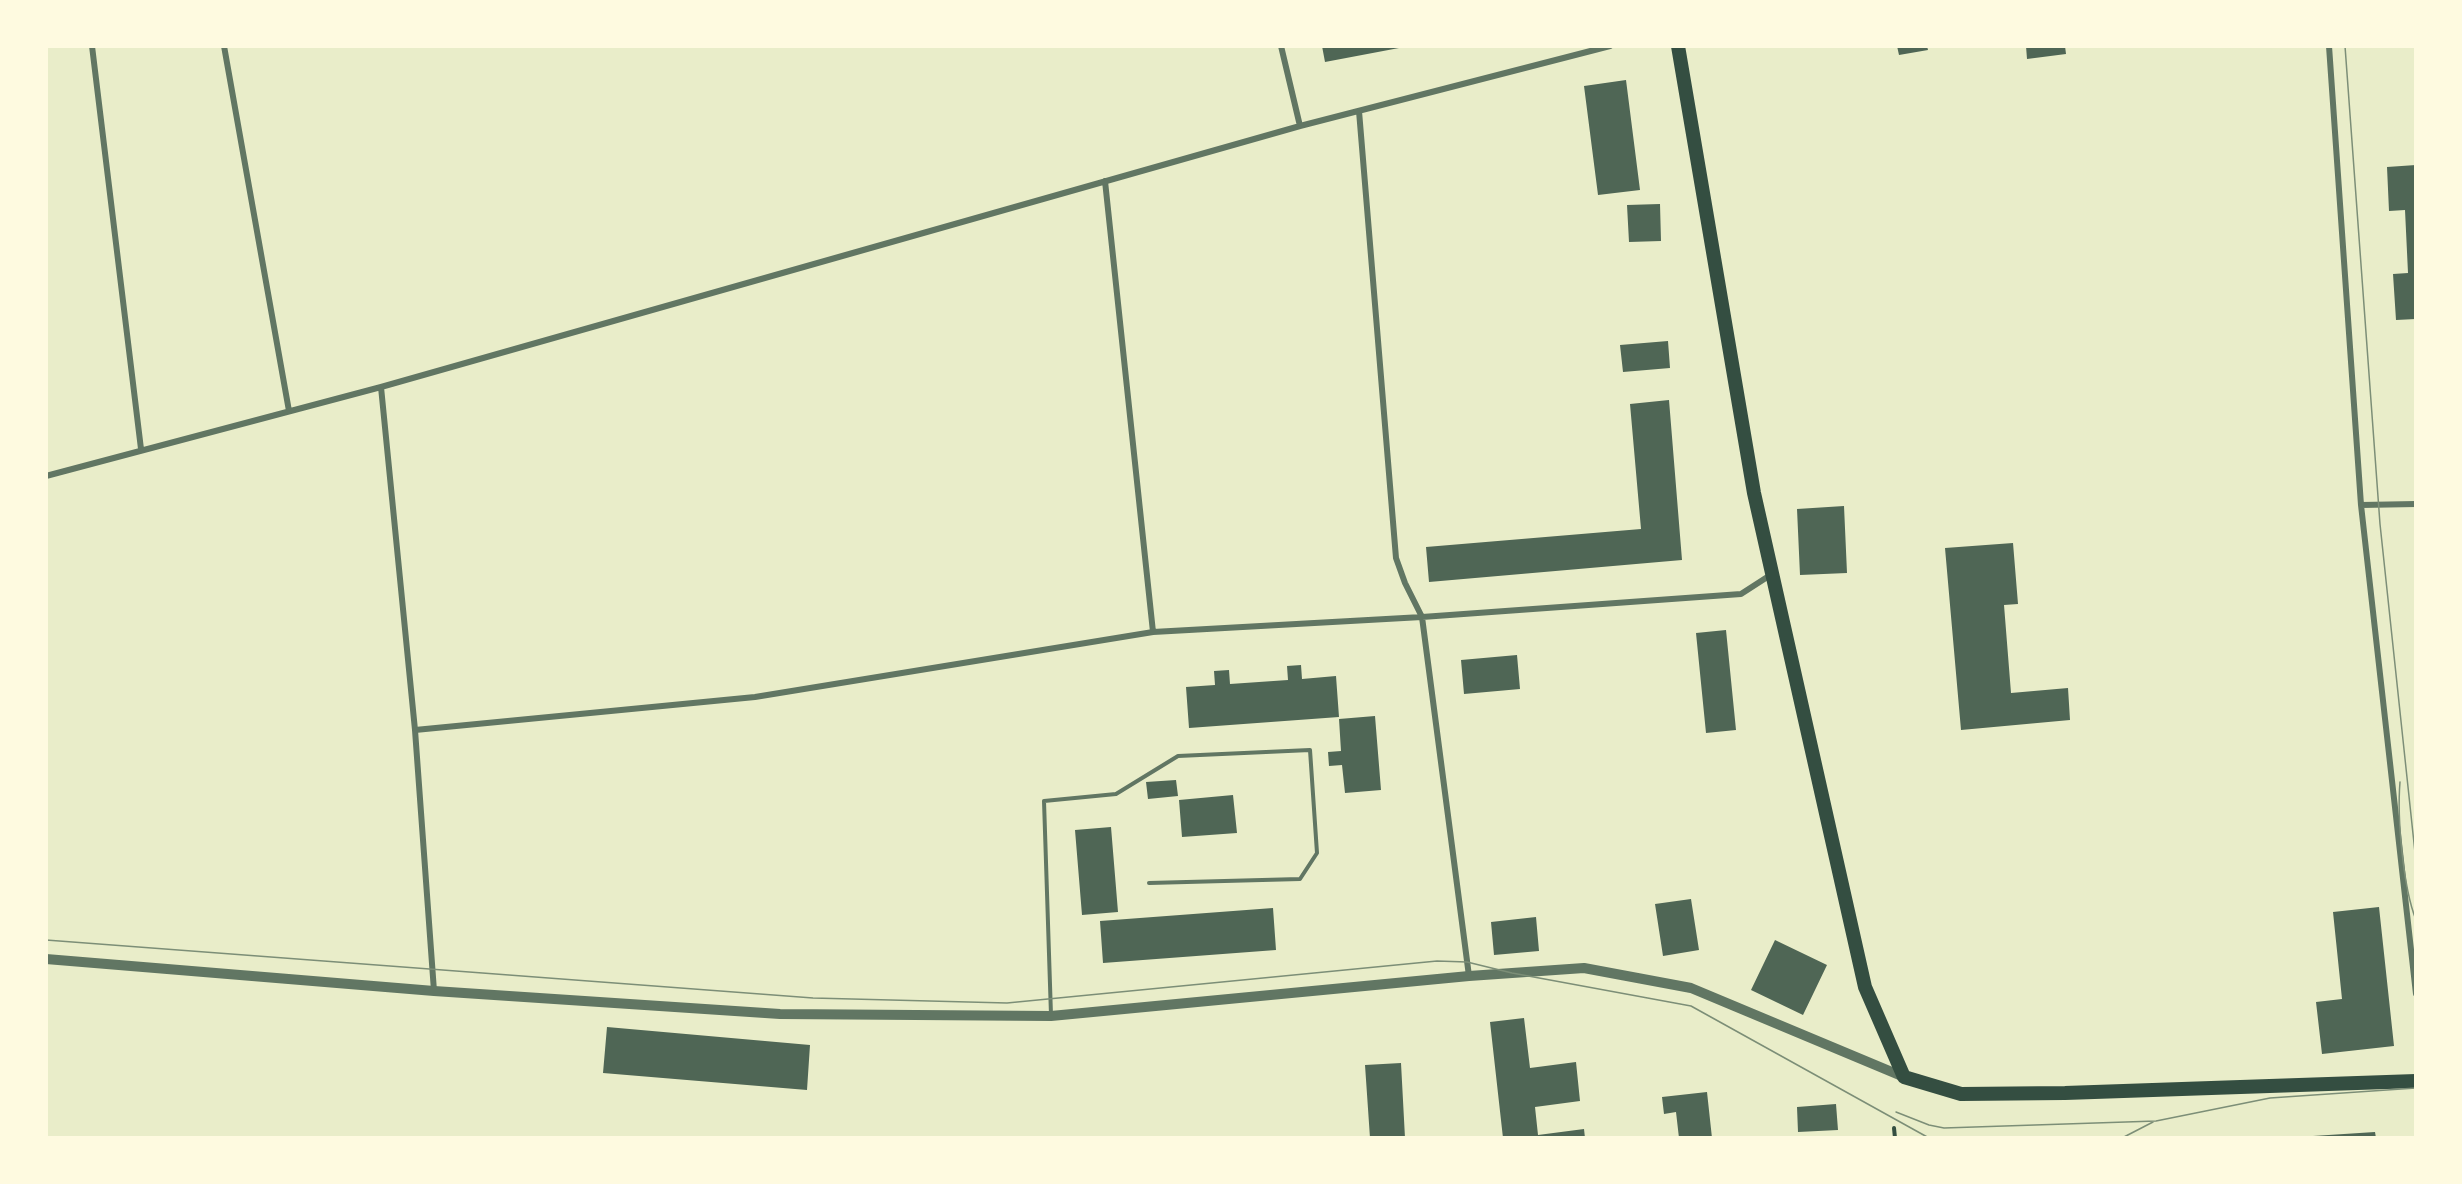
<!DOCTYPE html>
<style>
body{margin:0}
#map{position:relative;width:2462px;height:1184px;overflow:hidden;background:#e9edc9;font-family:"DM Sans",sans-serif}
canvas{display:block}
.frame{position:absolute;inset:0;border:48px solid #fefae0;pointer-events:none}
</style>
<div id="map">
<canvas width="2462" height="1184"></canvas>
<div class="frame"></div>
</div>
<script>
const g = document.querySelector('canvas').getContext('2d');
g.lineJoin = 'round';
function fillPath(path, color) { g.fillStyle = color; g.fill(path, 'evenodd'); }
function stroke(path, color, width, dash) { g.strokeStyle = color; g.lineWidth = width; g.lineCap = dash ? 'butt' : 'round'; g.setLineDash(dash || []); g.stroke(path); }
fillPath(new Path2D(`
 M1322,46H1399V48L1325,62Z
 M1897,46H1927L1928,50L1899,55Z
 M2026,46H2065L2066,54L2027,59Z
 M1626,80L1640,190L1598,195L1584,86Z
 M2416,165V319L2396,320L2393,274L2408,273L2405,210L2389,211L2387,167Z
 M1660,204L1661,241L1629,242L1627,205Z
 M1668,341L1670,368L1623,372L1620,345Z
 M1669,400L1682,560L1429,582L1426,547L1641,529L1630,404Z
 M1844,506L1847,573L1800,575L1797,509Z
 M2013,543L2018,604L2004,605L2011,693L2068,688L2070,720L1961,730L1945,548Z
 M1726,630L1736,730L1706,733L1696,633Z
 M1517,655L1520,689L1464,694L1461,660Z
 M1301,665L1302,679L1336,676L1339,717L1189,728L1186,687L1215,685L1214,671L1229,670L1230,684L1288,680L1287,666Z
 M1375,716L1381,790L1345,793L1342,765L1329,766L1328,752L1341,751L1339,719Z
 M1176,780L1178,796L1148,799L1146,782Z
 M1233,795L1237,833L1182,837L1179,800Z
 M1111,827L1118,912L1082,915L1075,830Z
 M1691,899L1699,950L1663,956L1655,904Z
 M2379,907L2394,1046L2322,1054L2316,1002L2342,999L2333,912Z
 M1273,908L1276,950L1103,963L1100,921Z
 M1536,917L1539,951L1494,955L1491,922Z
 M1775,940L1827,965L1803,1015L1751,990Z
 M1524,1018L1530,1068L1576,1062L1580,1101L1535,1107L1538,1135L1584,1129L1585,1138H1503L1490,1022Z
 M607,1027L810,1045L807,1090L603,1073Z
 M1401,1063L1405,1138H1370L1365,1065Z
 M1707,1092L1712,1138H1679L1676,1112L1664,1114L1662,1097Z
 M1836,1104L1838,1130L1798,1132L1797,1107Z
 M2375,1132L2376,1138H2313V1136Z`), '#4f6655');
stroke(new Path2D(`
 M1894,1128L1895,1138`), '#344e41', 4);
stroke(new Path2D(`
 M1051,1015L1044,801L1116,794L1178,756L1310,750L1317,853L1300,879L1149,883`), '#617663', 4);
stroke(new Path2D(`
 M92,46L141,449
 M224,46L289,411
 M1281,46L1300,126
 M2329,46L2361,505L2416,994
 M1359,111L1396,558L1405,583L1422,617L1469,976
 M1105,181L1153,632
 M381,387L415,730L434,991
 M46,476L381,387L1300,126L1610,46
 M2361,505L2416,504
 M415,730L755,697L1153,632L1422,617L1741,594L1772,574`), '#617663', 6);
stroke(new Path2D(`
 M46,959L434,991L780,1014L1051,1016L1469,976L1584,968L1691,988L1904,1077`), '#617663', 10);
stroke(new Path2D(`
 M1678,46L1754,493L1865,987L1904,1077L1961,1094L2065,1093L2416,1081`), '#344e41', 14);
stroke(new Path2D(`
 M2345,46L2380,524L2416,862
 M2400,782C2397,818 2403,887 2416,920
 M46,940L813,998L1007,1003L1437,961L1467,962L1512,973L1691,1006L1929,1138
 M1896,1112L1929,1125L1944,1128L2156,1121L2270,1098L2416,1088
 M2122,1138L2153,1122`), '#7c8e77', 1.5);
</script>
